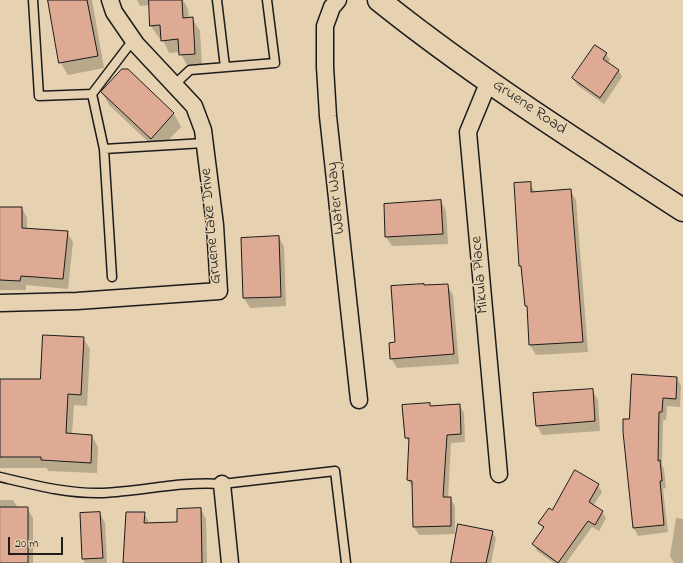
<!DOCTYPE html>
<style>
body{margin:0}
#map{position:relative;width:683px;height:563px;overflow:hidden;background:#e6d2b0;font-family:"Indie Flower",sans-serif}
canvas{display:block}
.scale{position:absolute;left:8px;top:537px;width:55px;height:18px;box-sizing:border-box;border:2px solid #1c1c1c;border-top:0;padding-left:5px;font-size:12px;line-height:14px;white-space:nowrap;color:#1c1c1c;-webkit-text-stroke:3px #e6d2b0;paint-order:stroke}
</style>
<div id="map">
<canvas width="683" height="563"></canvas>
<div class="scale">20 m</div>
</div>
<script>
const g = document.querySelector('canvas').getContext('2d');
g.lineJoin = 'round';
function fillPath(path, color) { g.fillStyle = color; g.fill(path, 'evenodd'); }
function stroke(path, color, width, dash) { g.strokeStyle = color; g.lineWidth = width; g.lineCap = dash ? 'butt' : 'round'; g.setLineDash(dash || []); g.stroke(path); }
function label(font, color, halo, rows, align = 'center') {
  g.font = font + ' "Indie Flower",sans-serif'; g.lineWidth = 3; g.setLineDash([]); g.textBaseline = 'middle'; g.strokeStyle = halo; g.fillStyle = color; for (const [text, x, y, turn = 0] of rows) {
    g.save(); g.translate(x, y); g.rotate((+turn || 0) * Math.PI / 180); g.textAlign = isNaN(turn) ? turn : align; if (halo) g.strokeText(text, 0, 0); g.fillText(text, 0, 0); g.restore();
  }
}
fillPath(new Path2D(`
 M49,0H92L104,68L68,75L60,62Z
 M137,0H183L188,9L189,19L192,18L200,31L202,66L188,67L180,52L169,53L162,38H159L151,26L150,5L140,6Z
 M606,54L610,60L608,63L619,71L622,77L604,104L577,85L573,78Z
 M127,70L174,114L181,127L158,151L109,105L102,92Z
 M530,183L535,193L570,190L576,200L588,352L536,355L530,345L528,309L526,305L523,270L520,266Z
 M441,201L446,211L448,244L392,246L386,237Z
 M0,207L22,208L27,218V229L67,232L73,242L68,289L26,285V290H0Z
 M279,237L284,247L286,306L250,308L244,298Z
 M447,285L453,295L459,364L397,368L391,358L424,286Z
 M83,338L90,349L87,406L74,405L72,435L92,436L98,447L97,473L48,471L47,468H0V380H41Z
 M677,378L681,386L680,407L667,406L666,420H663L662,465L664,469L666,488L663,489L668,532L638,536L634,528L630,420Z
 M592,390L598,400L600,431L542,435L537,425Z
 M429,404L431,407L459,405L464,413L465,442L451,443L448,498H450L455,506V534L419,535L414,527L413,488L408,480L410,445L406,438L403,406Z
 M598,485L602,492L593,506L602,512L606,518L599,531L592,527L566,563H554L537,551L534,544L544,530L540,523L553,511Z
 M0,500H13L18,508H27L33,518V563H0Z
 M201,509L206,519L207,563H124L144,513L150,524L178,523Z
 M100,513L105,523L107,563H85L83,559Z
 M676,518L683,519V563H674L670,556Z
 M492,532L496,538L491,563H452Z`), '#0003');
const building = new Path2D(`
 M48,0H87L98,56L59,63Z
 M149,0H182L183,18L193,17L195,54L179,55L178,39L161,41L160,25L150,26Z
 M595,45L607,53L603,59L619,70L600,98L572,78Z
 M122,69H128L174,113L151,139L101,92Z
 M531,182V192L571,189L583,342L529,345L527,306H525L521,266H519L514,183Z
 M441,200L443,234L385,237L384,204Z
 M0,207H22V228L68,231L63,279L21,276L20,281L0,280Z
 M279,236L281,297L243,298L241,238Z
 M424,284V285L448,284L454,354L390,359L389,343L395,342L391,286Z
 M43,335L84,337L81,395L68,394L66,433L92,435L91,463L41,460V457H0V379H40Z
 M632,374L677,377L676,399L663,398L662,412H659L658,461L660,460L662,481H660L664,525L633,528L623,432V419H629Z
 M593,389L595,421L536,426L533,393Z
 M430,403V406L460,404L461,434L447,435L443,497H451V526L413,527L412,481L407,480L409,438H405L402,405Z
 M575,470L599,484L589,502L603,511L595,525L588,521L558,563L532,544L544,527L538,523L549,508L552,510Z
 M0,507H28V563H0Z
 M201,508L202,563H123L126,512H145L144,523L177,522V509Z
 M100,512L103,558L82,559L80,513Z
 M458,524L493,531L486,563H451Z`);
fillPath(building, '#dfaa93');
stroke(building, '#1c1c1c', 1);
const lane = new Path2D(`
 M33,0L39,96L92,94
 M217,0L225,67
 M133,40L92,94L104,149L204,143
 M174,85L190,70L275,63L267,0
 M104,149L112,277
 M0,477C34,485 67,494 103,493C143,491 182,481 222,484L335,471L346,563`);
const street = new Path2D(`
 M338,0L332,7L325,26V67L328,116L359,400
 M489,81L468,132L499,474
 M0,303L77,301L219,291L215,225L203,130L194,106L136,44L114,12L110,0
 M222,484L230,563`);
const secondary = new Path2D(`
 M379,0C475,77 580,143 683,210`);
stroke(lane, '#1c1c1c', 11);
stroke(street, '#1c1c1c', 19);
stroke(secondary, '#1c1c1c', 25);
stroke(lane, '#e6d2b0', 8);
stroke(street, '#e6d2b0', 16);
stroke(secondary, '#e6d2b0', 22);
label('16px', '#1c1c1c', '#e6d2b0', [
 ["Gruene Road",529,108,34],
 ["Water Way",337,198,-96],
 ["Gruene Lake Drive",212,226,-95],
 ["Mikula Place",481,275,-95]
]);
</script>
